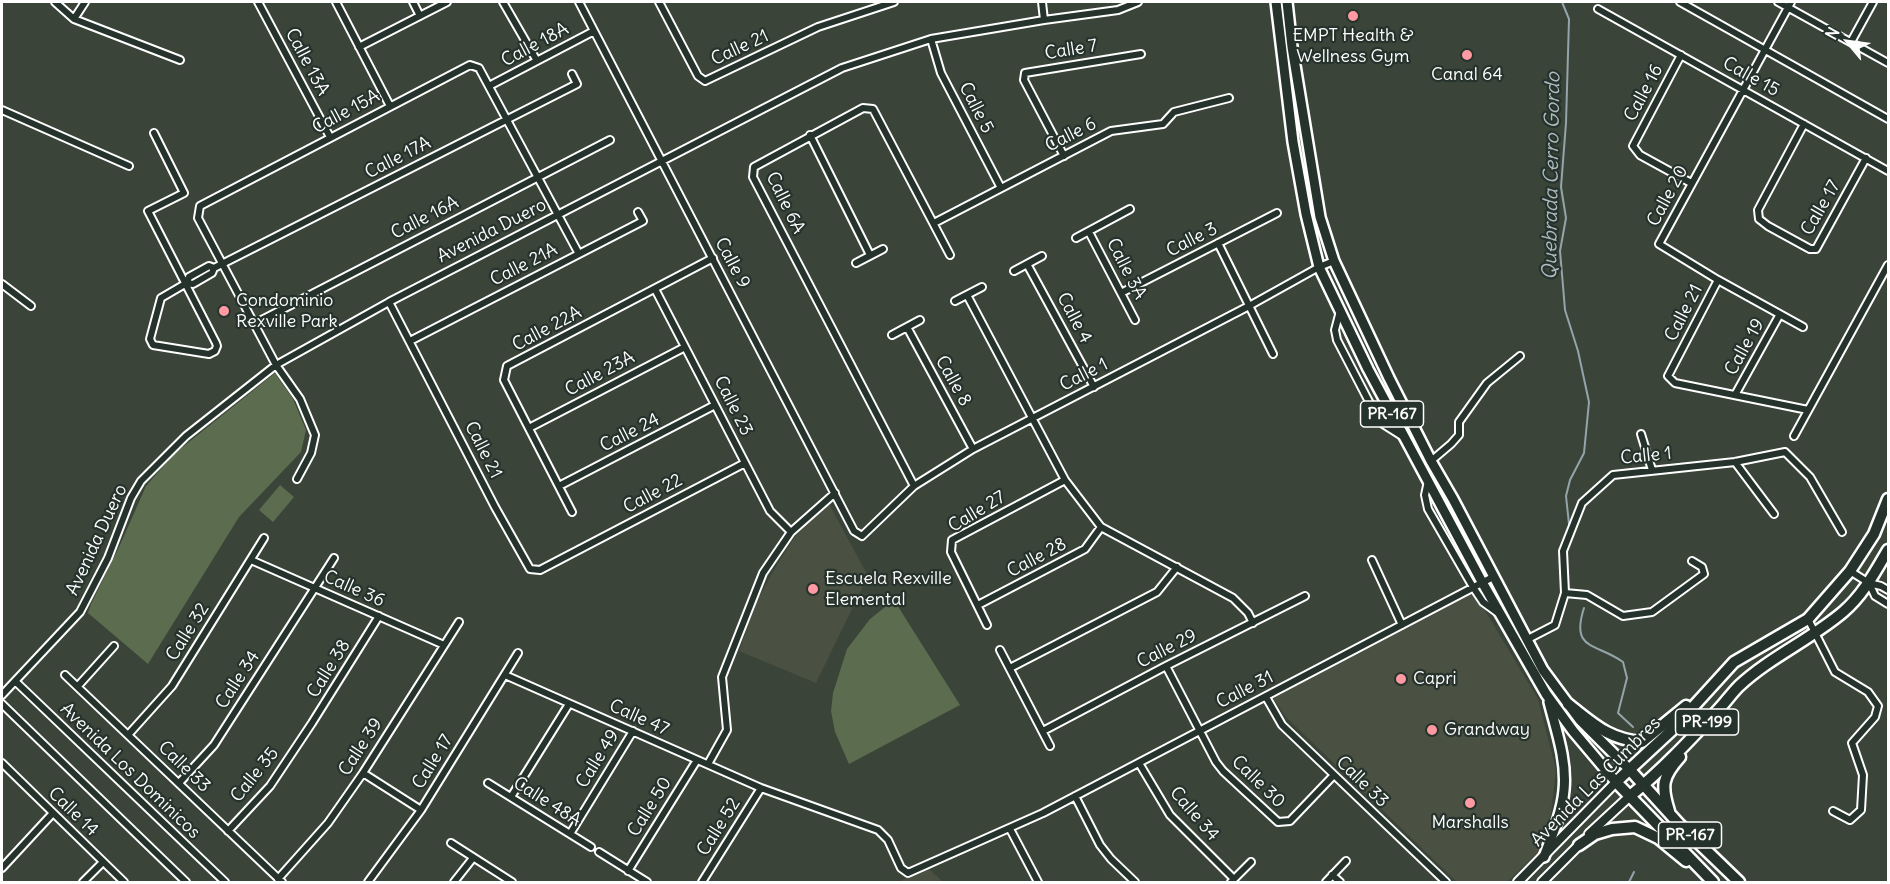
<!DOCTYPE html>
<style>
body{margin:0}
#map{position:relative;width:1890px;height:884px;overflow:hidden;background:#3b4439;font-family:Delius,sans-serif}
canvas{display:block}
.frame{position:absolute;inset:0;border:3px solid #fff;pointer-events:none}
.north{position:absolute;left:1818px;top:12px;width:60px;height:60px;-webkit-text-stroke:4px #26332d;paint-order:stroke;rotate:299deg;font-size:16px;font-weight:700;line-height:24px;text-align:center;color:#fff}
.north::after{content:'';display:block;margin:auto;width:21px;height:27px;background:#fff;clip-path:polygon(50% 0,100% 100%,50% 72%,0 100%)}
</style>
<div id="map">
<canvas width="1890" height="884"></canvas>
<div class="frame"></div>
<div class="north">N</div>
</div>
<script>
const g = document.querySelector('canvas').getContext('2d');
g.lineJoin = 'round';
function fillPath(path, color) { g.fillStyle = color; g.fill(path, 'evenodd'); }
function stroke(path, color, width, dash) { g.strokeStyle = color; g.lineWidth = width; g.lineCap = dash ? 'butt' : 'round'; g.setLineDash(dash || []); g.stroke(path); }
function label(font, color, halo, rows, align = 'center') {
  g.font = font + ' Delius,sans-serif'; g.lineWidth = 4.5; g.setLineDash([]); g.textBaseline = 'middle'; g.strokeStyle = halo; g.fillStyle = color; for (const [text, x, y, turn = 0] of rows) {
    g.save(); g.translate(x, y); g.rotate((+turn || 0) * Math.PI / 180); g.textAlign = isNaN(turn) ? turn : align; if (halo) g.strokeText(text, 0, 0); g.fillText(text, 0, 0); g.restore();
  }
}
fillPath(new Path2D(`
 M829,504L868,576L816,683L739,651L757,601L778,563L796,535Z
 M1469,584L1538,699L1556,770L1551,813L1538,852L1507,882H1457L1287,718L1268,691Z
 M928,868L943,882H898Z`), '#4a5042');
fillPath(new Path2D(`
 M275,373L293,399L306,430L301,452L239,517L148,664L88,613L91,604L120,545L146,486L174,454Z
 M280,485L294,497L273,522L259,510Z
 M894,600L960,705L849,764L835,732L831,711L833,693L847,649L870,619Z`), '#5b6c4f');
stroke(new Path2D(`
 M1562,2L1569,19L1566,123L1561,187L1566,218L1560,251L1563,286L1565,310L1578,351L1589,402L1584,453L1570,480L1566,496L1569,524
 M1584,608C1570,651 1597,643 1623,662L1627,678L1618,713L1633,727
 M1629,882L1634,872`), '#93a4aa', 2);
const minor = new Path2D(`
 M55,2L74,19L180,60
 M258,2L330,137
 M336,2L390,106
 M413,2L420,16
 M503,2L537,61
 M579,2L854,531L862,536L914,486L973,449L1249,306L1319,267L1334,261
 M659,2L698,76L705,81L818,27L894,2
 M1042,2L1044,20
 M1680,2L1888,119
 M1778,2L1888,63
 M1791,2L1659,244L1718,280L1803,327
 M1598,9L1888,171
 M74,19L85,2
 M931,39L941,73L1001,188
 M1851,42L1873,2
 M359,47L447,2
 M1681,55L1633,146L1640,155L1691,183
 M489,86L594,31
 M2,110L129,166
 M1804,124L1758,210L1759,219L1768,226L1810,249H1816L1866,158
 M154,133L184,193L148,211L216,343L217,346L215,351L209,354L153,345L150,339L161,298L185,284L187,283L189,277L209,266L214,268
 M810,135L870,255
 M1064,156L1024,80L1025,73L1141,54
 M934,223L1111,131L1163,124L1174,112L1229,98
 M1089,232L1135,320
 M1076,238L1130,209
 M1218,243L1273,354
 M856,263L883,249
 M1027,264L1094,387
 M1014,271L1042,256
 M1718,280L1668,376L1675,383L1808,410
 M187,283L193,284L212,273L214,268L222,264L577,84L572,74
 M2,284L31,306
 M655,289L770,511L791,532
 M1121,293L1277,213
 M967,295L1065,480L1101,527L1233,598L1248,613L1253,623
 M955,301L982,287
 M389,302L495,507L530,569L540,570L745,463
 M1340,311L1335,330L1337,340L1378,419L1383,424L1402,436
 M254,324L610,140
 M907,327L973,449
 M892,335L920,320
 M410,341L643,221L638,212
 M1735,395L1780,314
 M529,428L685,347
 M1641,434L1652,470
 M1794,436L1888,265
 M1431,461L1451,444L1459,435V422L1487,383L1520,356
 M1735,462L1774,514
 M297,479L311,453L315,435L300,399L276,365L198,218L200,206L470,65L479,68L579,254
 M1428,481L1425,495L1428,509L1473,587L1483,602L1498,613
 M559,486L715,405
 M914,486L753,177L754,167L863,108L873,109L950,255
 M572,512L504,380L507,366L713,258
 M251,560L444,645
 M1372,560L1402,625
 M1850,571L1869,583L1881,586L1888,590
 M1869,583L1875,596L1888,604
 M1565,593L1587,595L1623,616L1652,612L1704,574L1702,567L1692,561
 M978,605L1085,549L1101,527
 M1808,619L1835,672L1868,692L1878,706L1875,717L1852,743L1863,775L1861,810L1850,820L1833,811
 M987,625L951,552L952,540L1065,480
 M1526,640L1555,625L1565,593L1563,551L1582,503L1613,475L1735,462L1785,452L1810,477L1842,532
 M1000,650L1050,746
 M1166,666L1216,762L1223,771L1278,822L1290,821L1333,776
 M1010,668L1157,592L1177,567
 M65,675L282,882
 M505,675L761,788L878,830L888,840L901,868L908,873L1043,813L1493,577
 M15,681L225,882
 M78,686L114,646
 M2,695L80,612L108,558L131,498L141,481L186,436L276,365L389,302L842,68L931,39L1044,20L1118,10L1138,2
 M1266,697L1282,725L1446,882
 M2,704L186,882
 M1043,731L1166,666L1305,596
 M128,735L172,686L264,538
 M2,763L124,882
 M1139,763L1170,815L1234,879
 M708,764L727,730L722,677L763,573L791,532L835,493
 M363,773L421,810
 M179,783L214,745L334,558
 M488,783L591,847
 M1075,796L1100,845L1111,859L1135,882
 M511,797L569,704
 M1010,829L1038,882
 M228,831L270,786L312,723L379,616
 M570,834L633,731
 M451,843L512,882
 M599,852L647,882
 M2,868L53,813
 M628,871L697,760
 M1332,875L1340,882
 M278,879L328,823L363,773L459,622
 M83,882L103,862
 M368,882L421,810L518,653
 M454,882L473,858
 M702,882L761,788
 M1231,882L1251,862
 M1326,882L1346,861`);
const tertiary = new Path2D(`
 M1589,834L1630,796
 M1518,882L1616,782
 M1542,882L1581,843`);
const primary = new Path2D(`
 M1276,2L1293,142L1306,214L1319,267L1368,369L1482,582L1546,694L1573,731L1616,782
 M1287,2L1292,47L1320,217L1334,261L1389,378L1431,461L1453,499L1543,670L1580,720L1629,769
 M1544,857C1552,835 1562,813 1564,790C1567,760 1556,730 1549,702`);
const trunk = new Path2D(`
 M1568,704C1594,724 1608,739 1642,742L1686,706
 M1629,769L1680,825L1739,882
 M1630,796C1661,771 1690,740 1718,710C1725,703 1731,694 1739,686C1770,657 1810,640 1843,612C1863,595 1875,572 1888,550
 M1669,811C1661,786 1662,777 1680,757
 M1579,845L1595,834L1612,829L1635,827L1658,838L1686,861
 M1713,882L1616,782L1672,730L1734,662L1808,619L1850,571L1874,534L1888,499`);
stroke(minor, '#fff', 10);
stroke(tertiary, '#fff', 12);
stroke(primary, '#fff', 14);
stroke(trunk, '#fff', 15);
stroke(minor, '#26332d', 6);
stroke(tertiary, '#26332d', 8);
stroke(primary, '#26332d', 9);
stroke(trunk, '#26332d', 10);
for (const [x, y, r, color] of [
 [1353,16,6,"#ff9aa2"],
 [1467,55,6,"#ff9aa2"],
 [224,311,6,"#ff9aa2"],
 [813,589,6,"#ff9aa2"],
 [1401,679,6,"#ff9aa2"],
 [1432,730,6,"#ff9aa2"],
 [1470,803,6,"#ff9aa2"]
]) { const dot = new Path2D(); dot.arc(x, y, r, 0, 2 * Math.PI); g.fillStyle = color; g.fill(dot); stroke(dot, '#26332d', 2); }
for (const [x, y, w] of [
 [1392,414,63],
 [1707,722,63],
 [1690,835,63]
]) { const box = new Path2D(); box.roundRect(x - w / 2, y - 13, w, 26, 4.5); g.fillStyle = '#26332d'; g.fill(box); stroke(box, '#fff', 1.5); }
label('bold 16px', '#fff', null, [
 ["PR-167",1392,414],
 ["PR-199",1707,722],
 ["PR-167",1690,835]
]);
label('18px', '#fff', '#26332d', [
 ["EMPT Health &",1353,36,"center"],
 ["Wellness Gym",1353,57,"center"],
 ["Canal 64",1467,75,"center"],
 ["Condominio",236,301],
 ["Rexville Park",236,322],
 ["Escuela Rexville",825,579],
 ["Elemental",825,600],
 ["Capri",1413,679],
 ["Grandway",1444,730],
 ["Marshalls",1470,823,"center"]
], 'left');
label('18px', '#fff', '#26332d', [
 ["Calle 18A",535,45,-28],
 ["Calle 21",740,48,-25],
 ["Calle 7",1071,50,-9],
 ["Calle 13A",307,62,62],
 ["Calle 15",1751,77,29],
 ["Calle 16",1644,93,-62],
 ["Calle 5",976,108,63],
 ["Calle 15A",346,112,-28],
 ["Calle 6",1071,135,-27],
 ["Calle 17A",398,158,-27],
 ["Calle 20",1668,196,-62],
 ["Calle 6A",785,203,64],
 ["Calle 17",1821,208,-60],
 ["Calle 16A",425,218,-27],
 ["Avenida Duero",492,231,-27],
 ["Calle 3",1192,240,-27],
 ["Calle 9",732,263,62],
 ["Calle 21A",524,265,-27],
 ["Calle 3A",1126,269,63],
 ["Calle 21",1684,313,-63],
 ["Calle 4",1074,318,62],
 ["Calle 22A",547,329,-28],
 ["Calle 19",1745,347,-61],
 ["Calle 23A",600,374,-28],
 ["Calle 1",1084,375,-27],
 ["Calle 8",953,381,61],
 ["Calle 23",733,406,63],
 ["Calle 24",630,433,-27],
 ["Calle 21",483,450,63],
 ["Calle 1",1646,456,-6],
 ["Calle 22",653,494,-28],
 ["Calle 27",977,512,-31],
 ["Avenida Duero",97,540,-65],
 ["Calle 28",1037,558,-28],
 ["Calle 36",354,589,24],
 ["Calle 32",188,632,-58],
 ["Calle 29",1167,649,-27],
 ["Calle 38",329,669,-58],
 ["Calle 34",238,680,-57],
 ["Calle 31",1245,690,-27],
 ["Calle 47",639,718,24],
 ["Calle 39",361,747,-57],
 ["Calle 49",598,759,-58],
 ["Calle 17",433,762,-58],
 ["Calle 33",184,767,44],
 ["Avenida Los Dominicos",130,771,44],
 ["Calle 35",255,775,-51],
 ["Calle 30",1258,782,44],
 ["Calle 33",1362,782,44],
 ["Avenida Las Cumbres",1596,782,-45],
 ["Calle 48A",547,802,32],
 ["Calle 50",650,807,-58],
 ["Calle 14",73,812,44],
 ["Calle 34",1194,814,49],
 ["Calle 52",719,827,-58]
]);
label('italic 20px', '#aebbbf', '#26332d', [
 ["Quebrada Cerro Gordo",1552,176,-89]
]);
</script>
